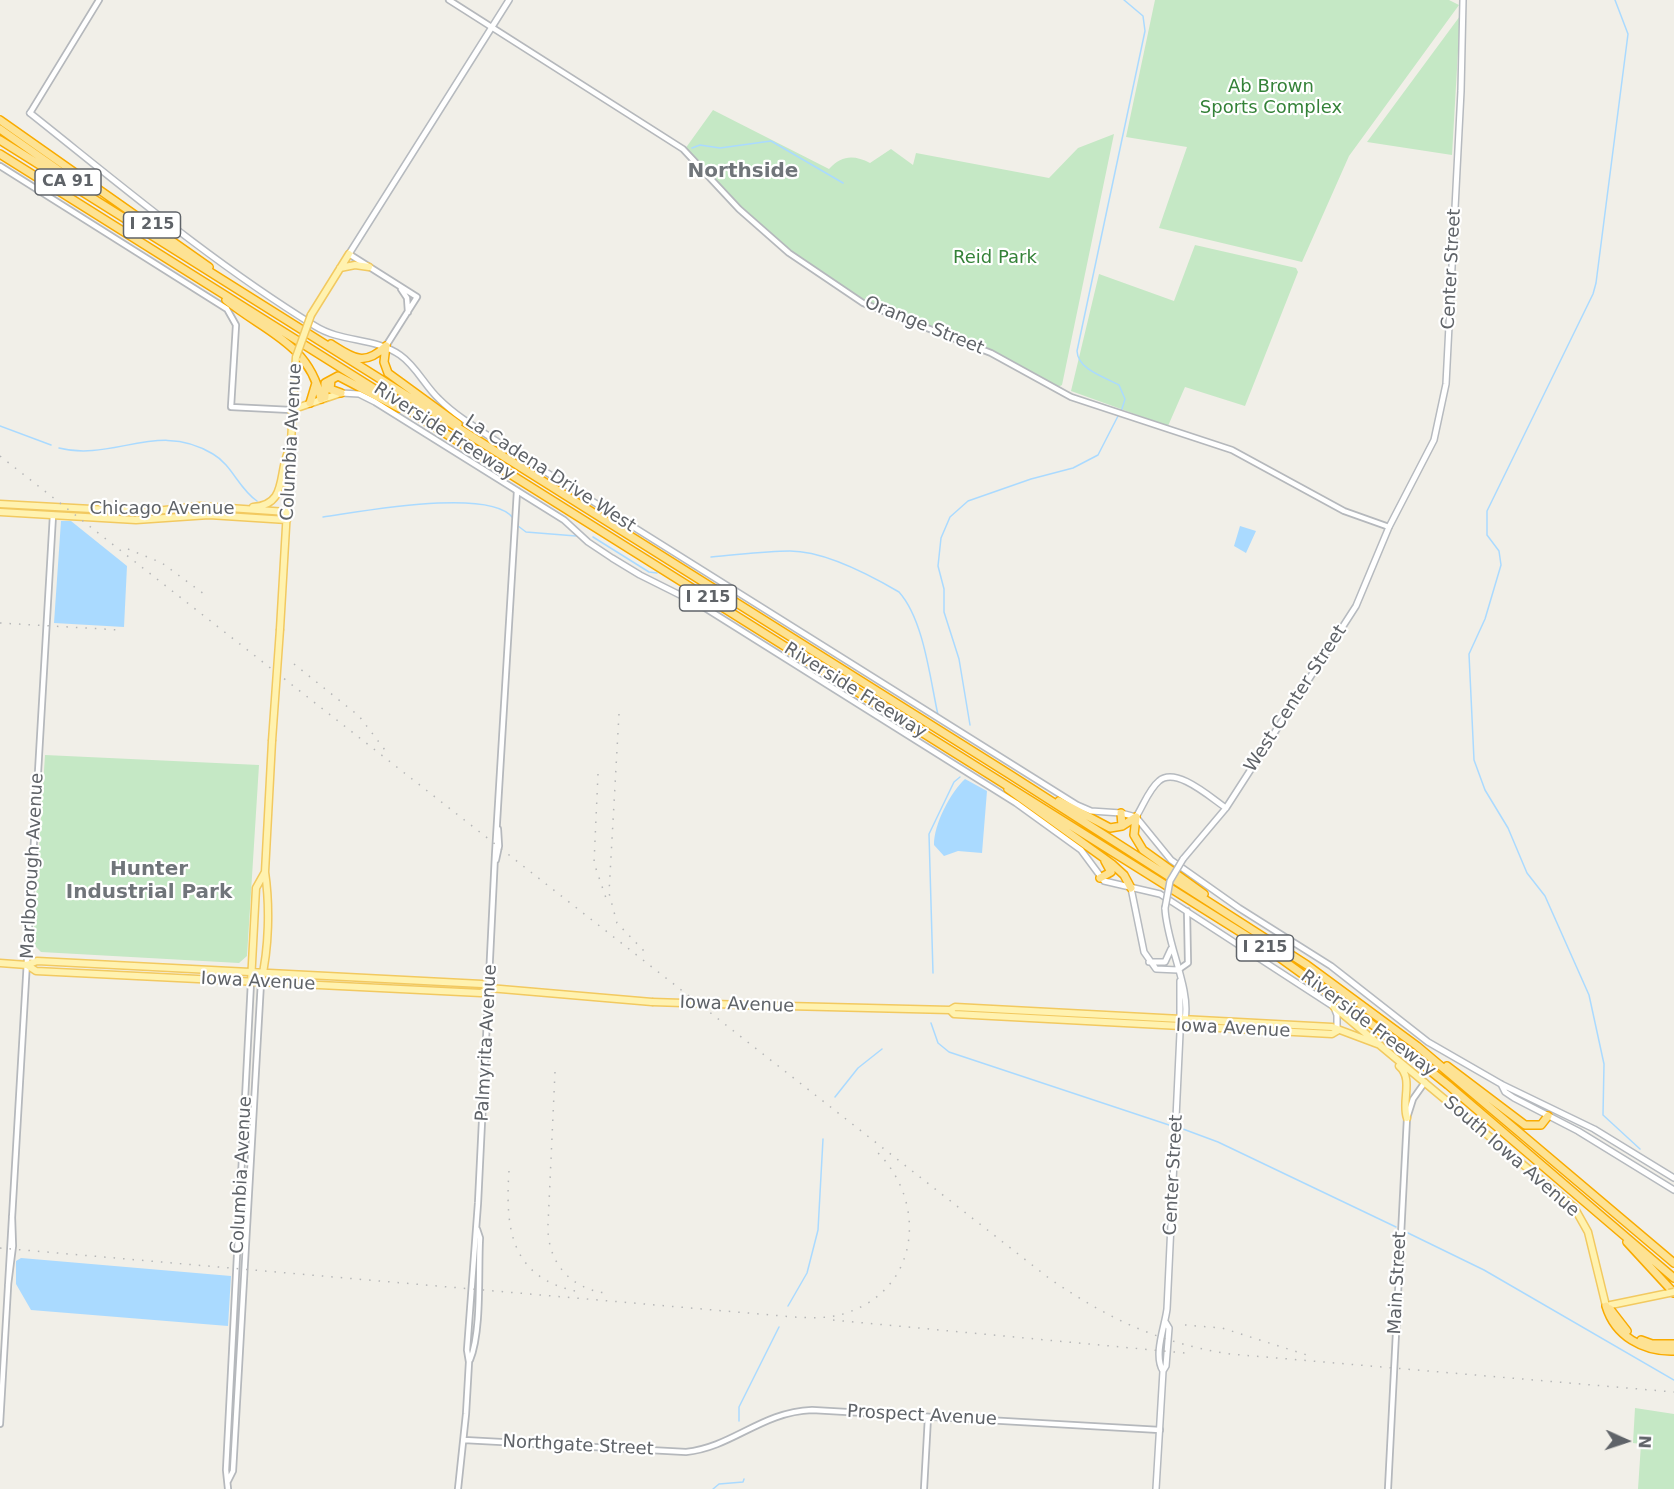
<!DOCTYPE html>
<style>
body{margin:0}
#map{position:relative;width:1674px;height:1489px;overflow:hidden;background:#f1efe8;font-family:"DejaVu Sans",sans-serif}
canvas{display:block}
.north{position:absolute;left:1596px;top:1411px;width:60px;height:60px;-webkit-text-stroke:4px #fff;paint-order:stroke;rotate:93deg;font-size:16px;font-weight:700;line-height:24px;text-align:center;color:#5f6368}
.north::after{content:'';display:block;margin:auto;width:21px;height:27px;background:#5f6368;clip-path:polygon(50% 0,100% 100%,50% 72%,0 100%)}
</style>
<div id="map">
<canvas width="1674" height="1489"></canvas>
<div class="north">N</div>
</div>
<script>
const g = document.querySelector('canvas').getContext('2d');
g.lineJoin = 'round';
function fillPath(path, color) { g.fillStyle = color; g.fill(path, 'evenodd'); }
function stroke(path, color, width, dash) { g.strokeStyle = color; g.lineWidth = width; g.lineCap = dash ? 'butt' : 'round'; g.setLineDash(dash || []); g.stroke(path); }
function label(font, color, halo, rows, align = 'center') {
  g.font = font + ' "DejaVu Sans",sans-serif'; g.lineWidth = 4.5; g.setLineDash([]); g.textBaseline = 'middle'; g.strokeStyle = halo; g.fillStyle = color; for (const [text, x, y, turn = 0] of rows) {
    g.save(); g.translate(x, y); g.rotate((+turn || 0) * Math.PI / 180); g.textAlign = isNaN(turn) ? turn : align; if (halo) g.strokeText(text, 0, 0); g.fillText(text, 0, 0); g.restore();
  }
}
fillPath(new Path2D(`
 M1155,0H1449L1459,5L1349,156L1302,262L1159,228L1187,147L1126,137Z
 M1460,16L1452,155L1367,142Z
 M713,110L829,169C842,155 854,155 870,163L891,149L913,165L916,153L1049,178L1078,148L1114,134L1062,385L1056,388C1035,376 1014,361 993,351C948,331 900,321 857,297C790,258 737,205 685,149Z
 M1195,245L1296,268L1298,272L1245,406L1185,387L1168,426L1071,391L1099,274L1174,301Z
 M45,755L259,765L247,956L239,963L41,952L33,944Z
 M1635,1408L1674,1414V1489H1638L1641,1444L1633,1443Z`), '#c5e8c5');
fillPath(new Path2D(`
 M61,521H71L127,566L124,627L54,623Z
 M1240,526L1256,531L1246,553L1234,546Z
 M965,779L987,791L982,853L958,851L944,856L934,845C934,824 950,793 965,779Z
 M21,1258L231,1276L228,1326L31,1310L16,1284V1261Z`), '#aadaff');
stroke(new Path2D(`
 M1615,0L1628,34L1596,283L1593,294L1487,511V535L1499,551L1501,565L1485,619L1469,654L1474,760L1485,790L1508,828L1527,873L1545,896L1589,995L1604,1064L1603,1115L1640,1149
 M692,148L700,145L720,148L771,141L843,183
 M1121,412L1125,399L1119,385C1105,377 1078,370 1077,351L1145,31L1143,16L1124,0
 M0,426L51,445
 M59,448C113,462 158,420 213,454C232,465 239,489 257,501
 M323,517C360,512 490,487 513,518
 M518,526L526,532L576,536
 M593,537L649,572L657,573
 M711,557C737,555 764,551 790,551C824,551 870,575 899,592C924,620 930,679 938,715
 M970,725L959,659L944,612V589L938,566L941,538L950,517L968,501L1031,479L1073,468L1098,455L1118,416
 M933,973L929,834L954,782L960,777
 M931,1023L938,1043L949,1052L1169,1125
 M835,1097L858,1068L882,1049
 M1183,1129L1218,1142L1396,1227
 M1406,1232L1484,1270L1674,1380
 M788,1306L807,1273L818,1230L823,1139
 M739,1421V1407L779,1327
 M713,1489L719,1484L743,1482L744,1479`), '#aadaff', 1.5);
const tertiary = new Path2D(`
 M449,0L683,149L739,209L789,253L863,303L991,353L1071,397L1232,450L1344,511L1389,527
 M30,113L99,0
 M0,166L227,309L236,325L231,407L291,410
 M349,254L417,297L386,346
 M401,289L407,298L408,312
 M496,860L499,846L498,829
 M1178,970L1188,963L1187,911
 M8,1285L13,1246L12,1216
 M470,1360C482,1331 478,1271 480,1238L477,1229
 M0,1424L53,515
 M464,1440L686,1452C733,1447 761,1412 812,1410L1160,1430
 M228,1481L233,1471L261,982
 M228,1489L226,1470L251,982
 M458,1489L466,1414L469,1362L467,1350L478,1203L495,855L517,491
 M924,1489L928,1417
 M1388,1489L1407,1118L1413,1099L1425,1082`);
const secondary = new Path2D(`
 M30,113C123,187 213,263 315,326C342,343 374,337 400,355C416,366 425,386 439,399C456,416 478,429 498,442L1077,805L1091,811L1121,813L1136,817L1171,860L1239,908L1331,966L1428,1042L1501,1084L1594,1129L1674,1178
 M349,254L509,0
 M341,393L359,394L375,402L564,520L588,542L612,558L640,575L702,606L1016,803L1081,850L1104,881L1160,894L1334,1007L1337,1015V1031
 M1136,817C1143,806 1149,789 1159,781C1176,766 1211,798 1226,808
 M1183,859L1226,808L1356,606L1389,527L1434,440L1446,384L1461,91L1463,0
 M1131,888L1144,952L1156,969L1178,970
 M1149,962H1165L1171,949
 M1180,1021V981
 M1501,1084L1505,1092L1514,1098L1578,1131L1674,1190
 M1163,1371C1153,1355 1165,1326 1167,1309L1180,1033C1181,1028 1184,1024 1185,1019C1191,989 1166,942 1165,908
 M1156,1489L1163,1371L1166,1366L1169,1328L1166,1323`);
const primary = new Path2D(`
 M340,268L355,265L369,267
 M311,315L349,254
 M291,410L341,393
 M0,504L147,512L200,506L287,512
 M253,507C287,505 278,475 288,452
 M0,512L136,520L209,515L287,520
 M280,629L296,357
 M0,963L27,965L37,961L482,984L489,988L652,1002
 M27,965L36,971L481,993L489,988
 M251,982L256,888L265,872
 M261,982C269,948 270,906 265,872L272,741
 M746,1005L950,1010L955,1007L1332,1027L1380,1045
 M1334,1007L1574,1207L1588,1232L1606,1306L1669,1293
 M950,1010L954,1014L1332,1034L1337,1031
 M1399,1066C1414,1079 1401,1101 1407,1118`);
const motorway = new Path2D(`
 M0,120L209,267
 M0,129L80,185
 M0,140L1009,774L1307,965L1417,1046L1674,1263
 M0,154L1269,950L1377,1028L1448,1085L1674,1278
 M226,300C265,332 309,343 321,399
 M331,344C353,358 364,367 386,346
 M386,346L384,362L388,373L458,424
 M331,380L330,389L341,393
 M325,397V383L338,376L399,408
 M310,403L316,383
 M1008,789L1112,864L1124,875L1131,888
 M1059,801L1110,828L1122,826L1136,817
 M1121,813L1122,826
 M1136,817L1134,835L1143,850L1204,894
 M1100,878L1111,872L1105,861
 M1447,1066L1525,1125H1541L1548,1116
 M1627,1242L1674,1293
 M1606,1306C1615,1336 1643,1352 1674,1351
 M1610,1309L1627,1331
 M1641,1340L1652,1344H1674`);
stroke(tertiary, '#b5b8bc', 8);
stroke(secondary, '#b6babf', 8);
stroke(primary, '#f2c960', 9);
stroke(motorway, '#f9ab00', 10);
stroke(tertiary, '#fff', 4.5);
stroke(secondary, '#fff', 5);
stroke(primary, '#fff2af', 6);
stroke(motorway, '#fde293', 7);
stroke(new Path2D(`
 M0,456L1050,1279C1109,1319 1159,1343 1230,1354L1674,1392
 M128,549L162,563L208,597
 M0,623L120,630
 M294,664L359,716L385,750
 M619,714L609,893L617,923L646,953
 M598,774L594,863L607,901
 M555,1072L548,1225C547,1261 569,1288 605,1293
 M509,1171C505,1230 511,1279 580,1292
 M0,1248L794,1317C812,1318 831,1319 849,1312C922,1286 927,1198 874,1149
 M833,1320L1185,1353
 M1185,1325L1222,1328L1307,1355`), '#b6b7b8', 1.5, [1.5, 8]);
const secondaryBridge = new Path2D(`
 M1165,908L1170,881L1183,859`);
const primaryBridge = new Path2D(`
 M296,357L311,315
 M272,741L280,629
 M652,1002L746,1005
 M1669,1293L1674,1292`);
stroke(secondaryBridge, '#b6babf', 8, []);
stroke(primaryBridge, '#f2c960', 9, []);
stroke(secondaryBridge, '#fff', 5);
stroke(primaryBridge, '#fff2af', 6);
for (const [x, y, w] of [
 [68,182,66],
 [152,225,57],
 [708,598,57],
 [1265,948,57]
]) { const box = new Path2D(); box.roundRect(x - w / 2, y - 13, w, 26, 4.5); g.fillStyle = '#fff'; g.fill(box); stroke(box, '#5f6368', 1.5); }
label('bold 16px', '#5f6368', null, [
 ["CA 91",68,182],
 ["I 215",152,225],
 ["I 215",708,598],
 ["I 215",1265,948]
]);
label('18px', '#348238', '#fff', [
 ["Ab Brown",1271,87],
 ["Sports Complex",1271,108],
 ["Reid Park",995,258]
]);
label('18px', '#5f6368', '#fff', [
 ["Center Street",1452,269,-87],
 ["Orange Street",924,326,22],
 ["Riverside Freeway",444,432,33],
 ["Columbia Avenue",292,442,-87],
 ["La Cadena Drive West",550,474,33],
 ["Chicago Avenue",162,509],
 ["Riverside Freeway",855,691,32],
 ["West Center Street",1296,699,-57],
 ["Marlborough Avenue",33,866,-87],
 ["Iowa Avenue",258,982,3],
 ["Iowa Avenue",737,1005,2],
 ["Riverside Freeway",1368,1024,37],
 ["Iowa Avenue",1233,1029,3],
 ["Palmyrita Avenue",487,1043,-87],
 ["South Iowa Avenue",1511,1157,41],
 ["Columbia Avenue",242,1175,-87],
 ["Center Street",1174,1175,-87],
 ["Main Street",1398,1283,-87],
 ["Prospect Avenue",922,1416,3],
 ["Northgate Street",578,1446,3]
]);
label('bold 20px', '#70757a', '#fff', [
 ["Northside",743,172],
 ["Hunter",149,870],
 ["Industrial Park",149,893]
]);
</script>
